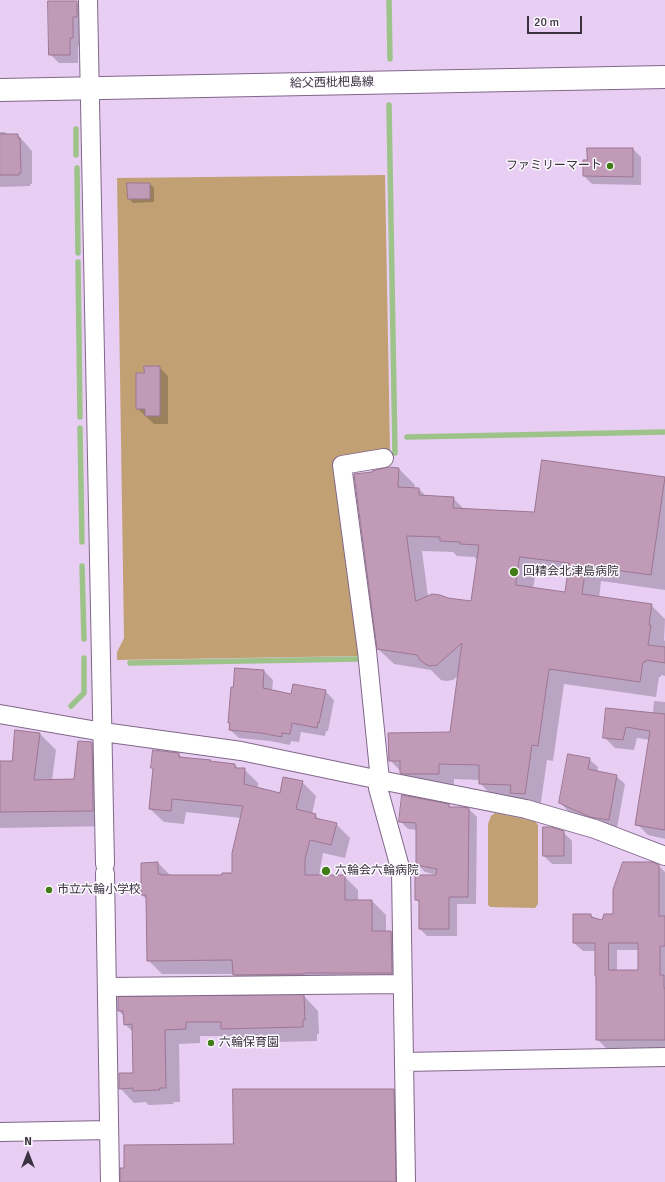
<!DOCTYPE html>
<meta charset="utf-8">
<style>
body{margin:0}
#map{position:relative;width:665px;height:1182px;overflow:hidden;background:#e9cef4;font-family:Signika,sans-serif}
canvas{display:block}
.north{position:absolute;left:8px;top:1134px;width:40px;height:40px;-webkit-text-stroke:3px #fbf9fd;paint-order:stroke;rotate:0deg;font-size:11px;font-weight:700;line-height:16px;text-align:center;color:#3b3140}
.north::after{content:'';display:block;margin:auto;width:14px;height:18px;background:#3b3140;clip-path:polygon(50% 0,100% 100%,50% 72%,0 100%)}
.scale{position:absolute;left:527px;top:16px;width:55px;height:18px;box-sizing:border-box;border:2px solid #3b3140;border-top:0;padding-left:5px;font-size:12px;line-height:14px;white-space:nowrap;color:#3b3140;-webkit-text-stroke:3px #fbf9fd;paint-order:stroke}
</style>
<div id="map">
<canvas width="665" height="1182"></canvas>
<div class="north">N</div>
<div class="scale">20 m</div>
</div>
<script>
const g = document.querySelector('canvas').getContext('2d');
g.lineJoin = 'round';
function fillPath(path, color) { g.fillStyle = color; g.fill(path, 'evenodd'); }
function stroke(path, color, width, dash) { g.strokeStyle = color; g.lineWidth = width; g.lineCap = dash ? 'butt' : 'round'; g.setLineDash(dash || []); g.stroke(path); }
function label(font, color, halo, rows, align = 'center') {
  g.font = font + ' Signika,"Noto Sans JP",sans-serif'; g.lineWidth = 3; g.setLineDash([]); g.textBaseline = 'middle'; g.strokeStyle = halo; g.fillStyle = color; for (const [text, x, y, turn = 0] of rows) {
    g.save(); g.translate(x, y); g.rotate((+turn || 0) * Math.PI / 180); g.textAlign = isNaN(turn) ? turn : align; if (halo) g.strokeText(text, 0, 0); g.fillText(text, 0, 0); g.restore();
  }
}
fillPath(new Path2D(`
 M385,175L390,450L335,460L361,656L117,660V652L124,638L117,178Z
 M495,813L535,821L538,825V904L535,908L490,907L488,905V824L491,816Z`), '#c1a174');
fillPath(new Path2D(`
 M76,2L85,11L81,46H78V63H59L50,54Z
 M0,132H5L8,135H18L32,151V184H30V186L0,187Z
 M633,149L641,157V185L592,184L584,176L588,161Z
 M150,184L154,188V202L133,203L129,199Z
 M159,367L168,376V424H154L137,408L145,374Z
 M543,461L665,478V590L601,581L599,598L651,605L665,619L664,640L665,641V676L661,675V677H659L656,697L564,684L553,761L547,760L540,809L495,799L480,783V780L454,779V789H417L390,760L450,733L459,675L453,680L446,681L441,680L431,670L394,664L378,649L373,472L388,468L399,469L415,485L414,489H419L426,496L453,498L465,510L535,513ZM422,551L453,552L457,556L474,557L478,560L472,602L448,599L428,597ZM536,572L568,576L566,593L533,588Z
 M236,669L264,671L273,680L272,691L292,695L325,691L334,700L328,731H326L325,736L301,732L299,742L291,741L290,745L270,741L239,738L230,730L231,724L229,722Z
 M654,701L665,702V839L648,835L637,824L650,740L637,738L634,750L615,748L604,737L653,714Z
 M40,734L56,750L52,781L75,780L92,743L108,759L109,826L0,828V761H13Z
 M179,754L183,759L235,765L239,769H244L258,783V789L280,794L302,782L316,796L312,814L315,815L321,821L336,824L350,838L345,858L323,853L319,876H344L358,890V901H372L386,915V932H391L405,946L406,986L248,989L234,974H162L148,960L147,900L142,895L158,863L171,876H223L233,874L241,818L186,812L184,824L164,822L150,809Z
 M589,759L598,767L597,772L616,776L625,784L617,828L600,825L568,811L560,802Z
 M448,805L451,808L469,809L477,817L476,904H457V936H427L420,929V903L416,900L437,875L425,872L417,864V830L408,829L400,821Z
 M563,832L572,841V864H552L544,856Z
 M659,866L665,872V1054L658,1048H606L597,1039V977L596,976V951H583L574,943L591,915L595,919L602,921L614,915ZM617,950H639V971H617Z
 M304,996L318,1011L319,1034H317V1041L237,1043L230,1036H200V1043L179,1044L180,1102H173L174,1104L148,1105L146,1102L134,1103L120,1088L134,1074L133,1032L125,1024V1017L119,1011Z
 M394,1090L398,1094L399,1182H121Z`), '#0003');
stroke(new Path2D(`
 M389,0L390,59
 M389,105L395,453
 M76,129V155
 M77,168L78,253
 M78,262L80,417
 M80,428L82,542
 M407,437L665,432
 M82,566L84,639
 M130,663L360,659
 M71,706L84,693V658`), '#9dc38a', 5.5);
const building = new Path2D(`
 M48,1H77V17H73V38H70V55H49Z
 M0,134H18V138H20L21,173H19V175H0Z
 M587,148H633V177L583,176V160H587Z
 M127,183H150V199H128Z
 M144,366H160V416H145V409H136V373H144Z
 M542,460L665,477L651,575L586,566L582,594L652,604L649,625H651L648,645L665,647V663L646,660V662H643L640,682L549,669L538,746L532,745L525,794L510,793L511,785L479,784V765L439,764V774H405L400,773V761H389L388,733L450,732L462,643L437,665L430,666L425,664L420,660L417,655L377,649L354,474L372,472V471L388,467L399,468L398,487L419,488V495L454,497L453,508L534,512ZM407,536L440,537V541L460,542V544L479,545L471,601L448,598L440,595L432,594L416,601ZM520,557L569,563L565,592L516,585Z
 M235,668L264,670L263,688L291,694L293,684L326,690L319,723L318,722L317,728L292,723L290,734L282,733V737L261,733L229,730L230,723H228L231,687H233Z
 M606,708L665,714V830L635,825L650,731L626,727L623,740L603,738Z
 M15,730L40,733L34,780L74,779L78,741L92,742L93,811L0,812V761H12Z
 M153,750L179,753V757L211,760L210,761L235,764V768H245L244,784L280,793L283,777L303,781L296,809L316,814L315,818L337,823L331,845L310,840L305,859V875H345V900H372V931H391L392,973H305L304,974L233,975L232,960L147,961L146,895H141V863L158,862V874H161V875H222V873H232V853L243,806L172,799L171,811L149,809L153,768H151Z
 M568,754L590,758L588,769L617,775L609,820L590,817L559,803Z
 M402,795L449,804V807H461L469,808L468,897H449V929H419V900H415V875H436L437,869L416,865V823L399,822Z
 M543,827H551L564,831V856H543Z
 M623,862H653L659,865V916H665V946H660V975H664V988H665V1040H596V976H595V943H573V914H591V917L602,920L604,914H613V890ZM609,943H638V970H609Z
 M304,995L305,1020H303V1027L221,1029V1022H186V1029L165,1030L166,1088H159L160,1090L133,1091V1088L119,1089V1073H133L132,1024L124,1025L123,1011H118V997Z
 M233,1089H394L396,1182H120V1168H124V1145L233,1144Z`);
fillPath(building, '#c19ab7');
stroke(building, '#9b7692', 1);
const street = new Path2D(`
 M88,0L105,864
 M384,458L342,465L367,651L380,780L378,788L401,871L404,1062L665,1057
 M0,714L103,732L241,751L380,780L526,809L595,829L665,856
 M105,873L110,1182
 M107,987L402,984
 M404,1062L406,1182
 M0,1132L109,1130`);
const secondary = new Path2D(`
 M0,90L665,77`);
stroke(street, '#80678a', 20);
stroke(secondary, '#80678a', 24);
stroke(street, '#fff', 18);
stroke(secondary, '#fff', 22);
for (const [x, y, r, color] of [
 [610,166,4,"#417c16"],
 [514,572,5,"#417c16"],
 [326,871,5,"#417c16"],
 [49,890,4,"#417c16"],
 [211,1043,4,"#417c16"]
]) { const dot = new Path2D(); dot.arc(x, y, r, 0, 2 * Math.PI); g.fillStyle = color; g.fill(dot); stroke(dot, '#fbf9fd', 1.5); }
label('12px', '#3b3140', '#fbf9fd', [
 ["給父西枇杷島線",332,83,-1]
]);
label('12px', '#3b3140', '#fbf9fd', [
 ["ファミリーマート",602,166,"right"],
 ["回精会北津島病院",523,572],
 ["六輪会六輪病院",335,871],
 ["市立六輪小学校",57,890],
 ["六輪保育園",219,1043]
], 'left');
</script>
